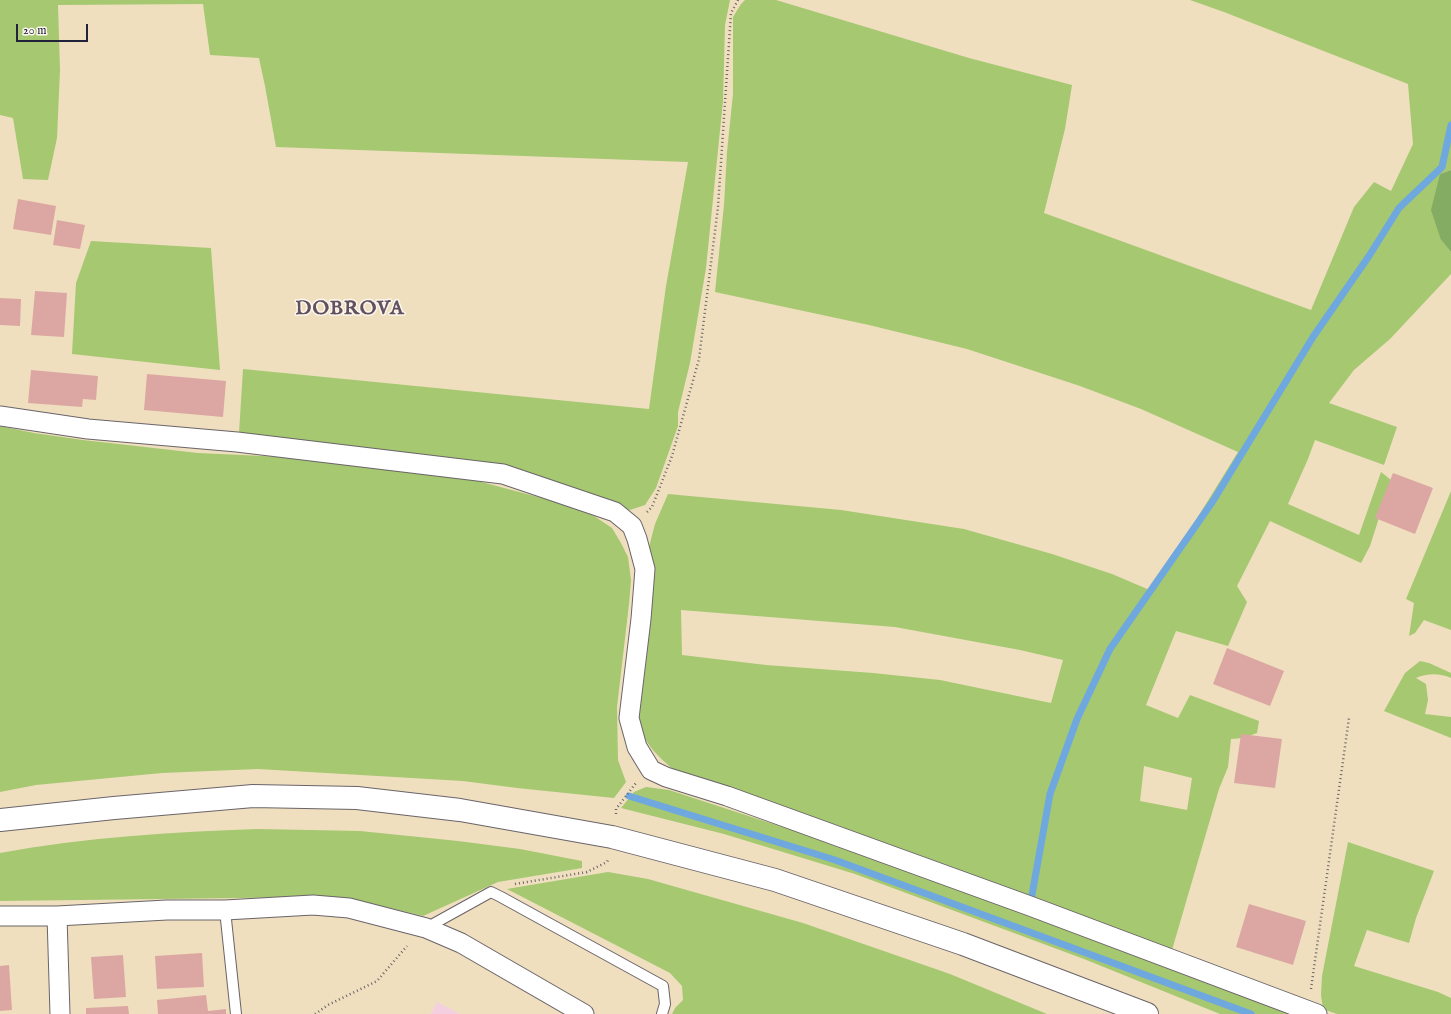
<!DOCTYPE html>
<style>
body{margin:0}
#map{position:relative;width:1451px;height:1014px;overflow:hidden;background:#efdfbf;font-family:"IM FELL English",serif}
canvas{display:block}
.scale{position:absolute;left:16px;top:24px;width:72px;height:18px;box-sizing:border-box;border:2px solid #22223b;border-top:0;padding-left:5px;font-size:12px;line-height:14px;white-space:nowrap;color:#22223b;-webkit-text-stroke:3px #fbf7ec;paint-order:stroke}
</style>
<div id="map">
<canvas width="1451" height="1014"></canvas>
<div class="scale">20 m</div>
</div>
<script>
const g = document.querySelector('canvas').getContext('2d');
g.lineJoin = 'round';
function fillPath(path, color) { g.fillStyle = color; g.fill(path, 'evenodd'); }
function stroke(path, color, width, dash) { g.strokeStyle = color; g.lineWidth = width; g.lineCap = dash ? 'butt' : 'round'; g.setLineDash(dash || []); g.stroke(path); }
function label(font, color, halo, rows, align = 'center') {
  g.font = font + ' "IM FELL English",serif'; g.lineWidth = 3; g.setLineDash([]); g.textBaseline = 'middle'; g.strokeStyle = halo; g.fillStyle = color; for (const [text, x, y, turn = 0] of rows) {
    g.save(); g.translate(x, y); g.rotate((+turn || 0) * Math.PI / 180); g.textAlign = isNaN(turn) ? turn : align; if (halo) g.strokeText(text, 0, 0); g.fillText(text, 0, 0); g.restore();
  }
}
fillPath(new Path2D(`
 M437,1002L460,1014H431Z`), '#f3cfdf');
fillPath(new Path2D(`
 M0,0H730L725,25L723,101L706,268L690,363L678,412V426L656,488L645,505L630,510L618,509L548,479L502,467L367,448L239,433L243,369L649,409L666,286L688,162L276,147L265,86L259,58L210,55L203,4L58,5L60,70L57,138L48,180L23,179L13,118L0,115Z
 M745,0H776L969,58L1072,85L1065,129L1044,213L1311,310L1354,207L1374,182L1391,191L1413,144L1408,84L1224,12L1190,0H1451V170L1440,174L1441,240L1451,252V274L1390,339L1354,370L1329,403L1397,427L1384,465L1315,440L1308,459L1288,504L1359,535L1381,472L1391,480L1370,546L1361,563L1270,521L1237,586L1247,602L1228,646L1176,631L1146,705L1178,718L1190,695L1259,721L1257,733L1243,738L1231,739L1228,767L1219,789L1172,950L915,854L676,772C658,756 647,747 638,724L648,551L655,524L668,494L841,510L964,529L1052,554L1112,574L1152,591L1238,452L1141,409L1080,386L967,349L869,325L715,292L724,205L727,152L733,94V17L741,4ZM681,610L895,627L1020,650L1063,660L1051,703L940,680L873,673L766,665L682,655ZM1144,766L1192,778L1187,810L1140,801Z
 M91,241L211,248L220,370L72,354L76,283Z
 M0,426L34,433L83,440L198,453L284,457L474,480L553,501L594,516L612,528L621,543L628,557L631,580L629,604L617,707L618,760L626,782L614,798L517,788L463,781L258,769L162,773L36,785L0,792Z
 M1451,491V630L1424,620L1415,633L1409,636L1414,603L1406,599Z
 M1420,661L1429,663L1451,673V678C1440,673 1427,673 1416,678L1426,684L1428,700L1425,714L1451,717V738L1384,711L1405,673Z
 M646,787L669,790L914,870L1093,937L1289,1014H1220L1084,959L855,874L724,834L621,808L634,792Z
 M258,829L360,831L458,841L520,849L582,861V868L498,882L423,916L352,899L317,897L0,901V853C85,837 172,832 258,829Z
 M1348,842L1434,871L1416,918L1409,943L1367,930L1354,966L1438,992L1451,998V1014H1337L1323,1009L1321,995L1322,976Z
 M608,872L648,879L803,923L950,974L1047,1014H672L675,1008L683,1000L682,986L670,973L507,889Z`), '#a5c871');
fillPath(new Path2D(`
 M1451,170V252L1441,240L1431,210L1440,174Z`), '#84ac63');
stroke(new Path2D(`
 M629,796L835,860L1251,1014
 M1030,906L1050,794L1077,719L1110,649L1213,501L1313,337L1369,256L1399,208L1442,167L1451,125`), '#6fa8de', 7);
fillPath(new Path2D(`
 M18,199L56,206L51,235L13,229Z
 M57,220L85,225L80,249L53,245Z
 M35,291L67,293L64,337L31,335Z
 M0,298L21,299L20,326L0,325Z
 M31,370L98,376L96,400L83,399L82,407L28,403Z
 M147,374L226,381L223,417L144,410Z
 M1393,473L1433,488L1415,534L1375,518Z
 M1227,648L1284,671L1270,706L1213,684Z
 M1241,734L1282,739L1275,788L1234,783Z
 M1249,904L1306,921L1293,965L1236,947Z
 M202,953L204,987L157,989L155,956Z
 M123,955L126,997L94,999L91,957Z
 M9,965L12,1010L0,1011V966Z
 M206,995L208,1011L226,1009V1014H158L157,1000Z
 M128,1006L129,1014H86V1008Z`), '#dca7a2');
const service = new Path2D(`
 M225,910L236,1014
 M426,928L491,892L501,897L663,986L665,1004L662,1014`);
const minor = new Path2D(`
 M0,416L88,429L237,442L503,474L615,512L632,526L637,539L645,569L641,619L629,718L637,747L651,770L666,777L727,796L1030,906L1317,1014
 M0,916H57L167,910H225L313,905L349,908L426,928L461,943L584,1014
 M57,916L60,1014`);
const tertiary = new Path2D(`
 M0,820L114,808L253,796L357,798L460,810L612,837L775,880L963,944L1147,1014`);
stroke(service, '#6a6469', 12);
stroke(minor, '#6a6469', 21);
stroke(tertiary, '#6a6469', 24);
stroke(new Path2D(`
 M647,512L652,507L672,456L699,359L718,207L731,13L738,0
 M616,814V809L636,783
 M515,884L587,872L607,862L608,860
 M1311,989L1349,718
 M315,1014L328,1005L377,981L407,946`), '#6a6469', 2.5, [1, 3]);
stroke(service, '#fff', 10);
stroke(minor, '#fff', 19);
stroke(tertiary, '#fff', 22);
g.letterSpacing = '1px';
label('bold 20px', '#63515f', '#fbf7ec', [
 ["DOBROVA",350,310]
]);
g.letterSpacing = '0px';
</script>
